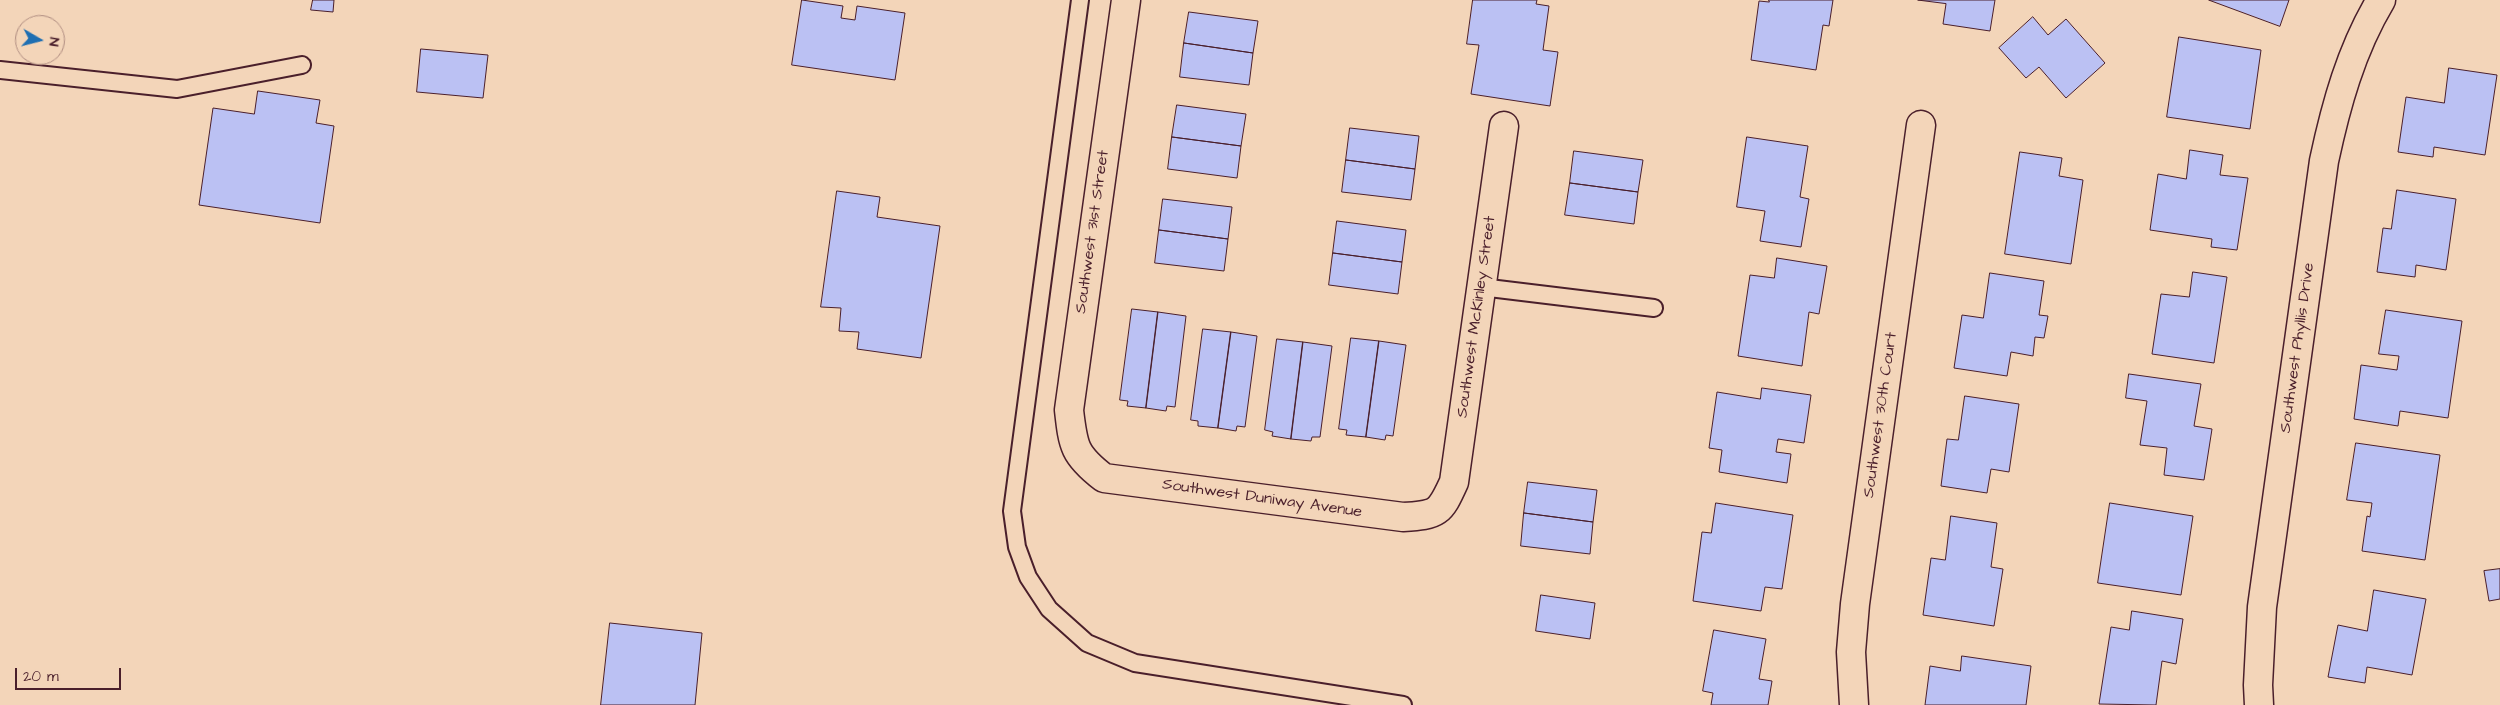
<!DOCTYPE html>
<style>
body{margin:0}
#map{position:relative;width:2500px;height:705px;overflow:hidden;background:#f3d5b9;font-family:"Architects Daughter",sans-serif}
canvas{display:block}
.north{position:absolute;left:15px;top:15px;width:50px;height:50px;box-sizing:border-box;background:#f3d5b9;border:1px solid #af8c80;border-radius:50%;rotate:98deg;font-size:14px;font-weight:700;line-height:20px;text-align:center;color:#4a1f2b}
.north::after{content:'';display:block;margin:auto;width:18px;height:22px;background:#1f6fb2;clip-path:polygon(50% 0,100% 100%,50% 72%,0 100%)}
.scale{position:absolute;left:15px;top:668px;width:106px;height:22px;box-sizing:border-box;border:2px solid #4a1f2b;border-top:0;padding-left:6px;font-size:15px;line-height:18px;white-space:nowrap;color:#4a1f2b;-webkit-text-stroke:4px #f3d5b9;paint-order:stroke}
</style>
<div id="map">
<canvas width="2500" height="705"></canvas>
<div class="north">N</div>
<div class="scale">20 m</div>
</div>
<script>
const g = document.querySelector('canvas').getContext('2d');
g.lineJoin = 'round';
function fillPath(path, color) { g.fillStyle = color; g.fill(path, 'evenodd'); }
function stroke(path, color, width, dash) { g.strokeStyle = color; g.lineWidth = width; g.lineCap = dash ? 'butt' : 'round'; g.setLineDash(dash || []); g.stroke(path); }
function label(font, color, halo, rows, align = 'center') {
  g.font = font + ' "Architects Daughter",sans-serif'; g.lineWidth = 4; g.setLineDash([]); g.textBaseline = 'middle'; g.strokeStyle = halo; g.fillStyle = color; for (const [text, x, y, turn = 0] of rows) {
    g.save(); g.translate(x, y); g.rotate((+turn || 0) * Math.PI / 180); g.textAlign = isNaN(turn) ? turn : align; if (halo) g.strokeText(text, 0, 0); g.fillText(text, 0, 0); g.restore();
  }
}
const building = new Path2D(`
 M313,0H334L333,12L311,10Z
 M802,0L843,6L841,18L855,20L857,6L905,13L895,80L792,65Z
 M1473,0H1537L1536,4L1549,6L1543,50L1558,52L1550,106L1471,94L1479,45L1467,44Z
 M1769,0H1833L1829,26L1823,25L1816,70L1751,60L1759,1L1769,2Z
 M1918,0H1995L1990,31L1943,24L1946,4Z
 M2209,0H2289L2280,26Z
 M1189,12L1258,21L1253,53L1184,43Z
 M2033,17L2048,35L2066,19L2105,63L2066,98L2039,67L2026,78L1999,48Z
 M2179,37L2261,50L2250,129L2167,117Z
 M1184,43L1253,53L1249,85L1180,77Z
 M421,49L488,55L483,98L417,92Z
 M2449,68L2497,75L2485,155L2434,147L2433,157L2398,152L2406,97L2444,103Z
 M258,91L320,100L316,123L334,126L320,223L199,205L213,108L254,114Z
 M1177,105L1246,114L1241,146L1172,137Z
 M1350,128L1419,136L1415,169L1346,160Z
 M1172,137L1241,146L1237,178L1168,169Z
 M1747,137L1808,146L1800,197L1809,199L1801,247L1760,241L1765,211L1737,207Z
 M2190,150L2223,155L2220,175L2248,178L2237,250L2211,247L2212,239L2150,230L2158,174L2186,179Z
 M1574,151L1643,160L1638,192L1570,183Z
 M2020,152L2062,158L2059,176L2083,180L2071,264L2005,254Z
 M1346,160L1415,169L1411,200L1342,192Z
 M1570,183L1638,192L1634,224L1565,215Z
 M2397,190L2456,199L2446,270L2416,265L2415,277L2377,272L2383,228L2391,229Z
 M837,191L880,197L877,217L940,226L921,358L857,349L859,332L839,331L841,308L821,307Z
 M1163,199L1232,207L1228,239L1159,230Z
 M1337,221L1406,230L1402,262L1333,253Z
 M1159,230L1228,239L1224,271L1155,263Z
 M1333,253L1402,262L1398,294L1329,285Z
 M1777,258L1827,266L1819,314L1809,312L1802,366L1738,356L1750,275L1774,278Z
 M2193,272L2227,277L2214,363L2152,354L2161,294L2189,297Z
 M1990,273L2044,281L2039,315L2048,316L2044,338L2035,337L2033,356L2011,352L2007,376L1954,368L1962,315L1983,318Z
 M1132,309L1158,312L1146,408L1127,406L1128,401L1120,400Z
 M2386,310L2462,321L2448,418L2400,411L2398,426L2354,419L2361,365L2397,370L2399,356L2379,354Z
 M1158,312L1186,316L1175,407L1167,406L1166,411L1146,408Z
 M1203,329L1231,332L1218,428L1198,426V421L1191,420Z
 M1231,332L1257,336L1245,427L1237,426L1236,431L1218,428Z
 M1351,338L1379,341L1366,437L1346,435L1347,430L1339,429Z
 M1277,339L1303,342L1291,439L1272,436L1273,432L1265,430Z
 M1379,341L1406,345L1393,436L1386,435L1385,440L1366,437Z
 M1303,342L1332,346L1320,437H1312L1311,441L1291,439Z
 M2129,374L2201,384L2194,426L2212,429L2204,480L2164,475L2167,448L2140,445L2147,401L2126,398Z
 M1762,388L1811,395L1804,443L1778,439L1776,452L1791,454L1787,483L1719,472L1722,450L1709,448L1717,392L1760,399Z
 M1965,396L2019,404L2009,472L1991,469L1987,493L1941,486L1947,439L1958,440Z
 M2356,443L2440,455L2425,560L2362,551L2367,516L2370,517L2372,503L2347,500Z
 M1528,482L1597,490L1593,522L1524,513Z
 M1716,503L1793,515L1782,589L1765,587L1761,611L1693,601L1702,532L1711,533Z
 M2110,503L2193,516L2181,595L2098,583Z
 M1524,513L1593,522L1590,554L1521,546Z
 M1951,516L1997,523L1991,567L2003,569L1994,626L1923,615L1931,558L1945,560Z
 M2500,569V599L2489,601L2484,571Z
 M2374,590L2426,599L2412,675L2367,667L2365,683L2328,677L2338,625L2367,631Z
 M1541,595L1595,603L1590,639L1536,631Z
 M2132,611L2183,619L2176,664L2162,661L2156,705L2099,704L2111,627L2129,630Z
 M610,623L702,633L695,705H601Z
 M1714,630L1766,639L1759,679L1772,681L1768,705H1711L1713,693L1703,691Z
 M1962,656L2031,666L2026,705H1925L1930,666L1960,671Z`);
fillPath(building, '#bbc1f3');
stroke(building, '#4a1f2b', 1);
const lane = new Path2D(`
 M1080,0L1012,511L1017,547L1028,577L1049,609L1087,643L1135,663L1403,705
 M0,70L177,89L302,65
 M1481,287L1654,308`);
const street = new Path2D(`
 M1126,0L1069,410C1073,446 1074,455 1104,478L1403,517C1438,515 1440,513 1454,482L1504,126
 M1854,705L1851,652L1855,604L1921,125
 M2259,705L2258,685L2262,607L2324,161C2336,105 2351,50 2381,0`);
stroke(lane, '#4a1f2b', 20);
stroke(street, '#4a1f2b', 31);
stroke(lane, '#f3d5b9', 16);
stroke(street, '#f3d5b9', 28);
label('16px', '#4a1f2b', '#f3d5b9', [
 ["Southwest 31st Street",1093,232,-82],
 ["Southwest McKinley Street",1477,317,-82],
 ["Southwest Phyllis Drive",2298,348,-82],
 ["Southwest 30th Court",1881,415,-82],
 ["Southwest Duniway Avenue",1262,499,8]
]);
</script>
